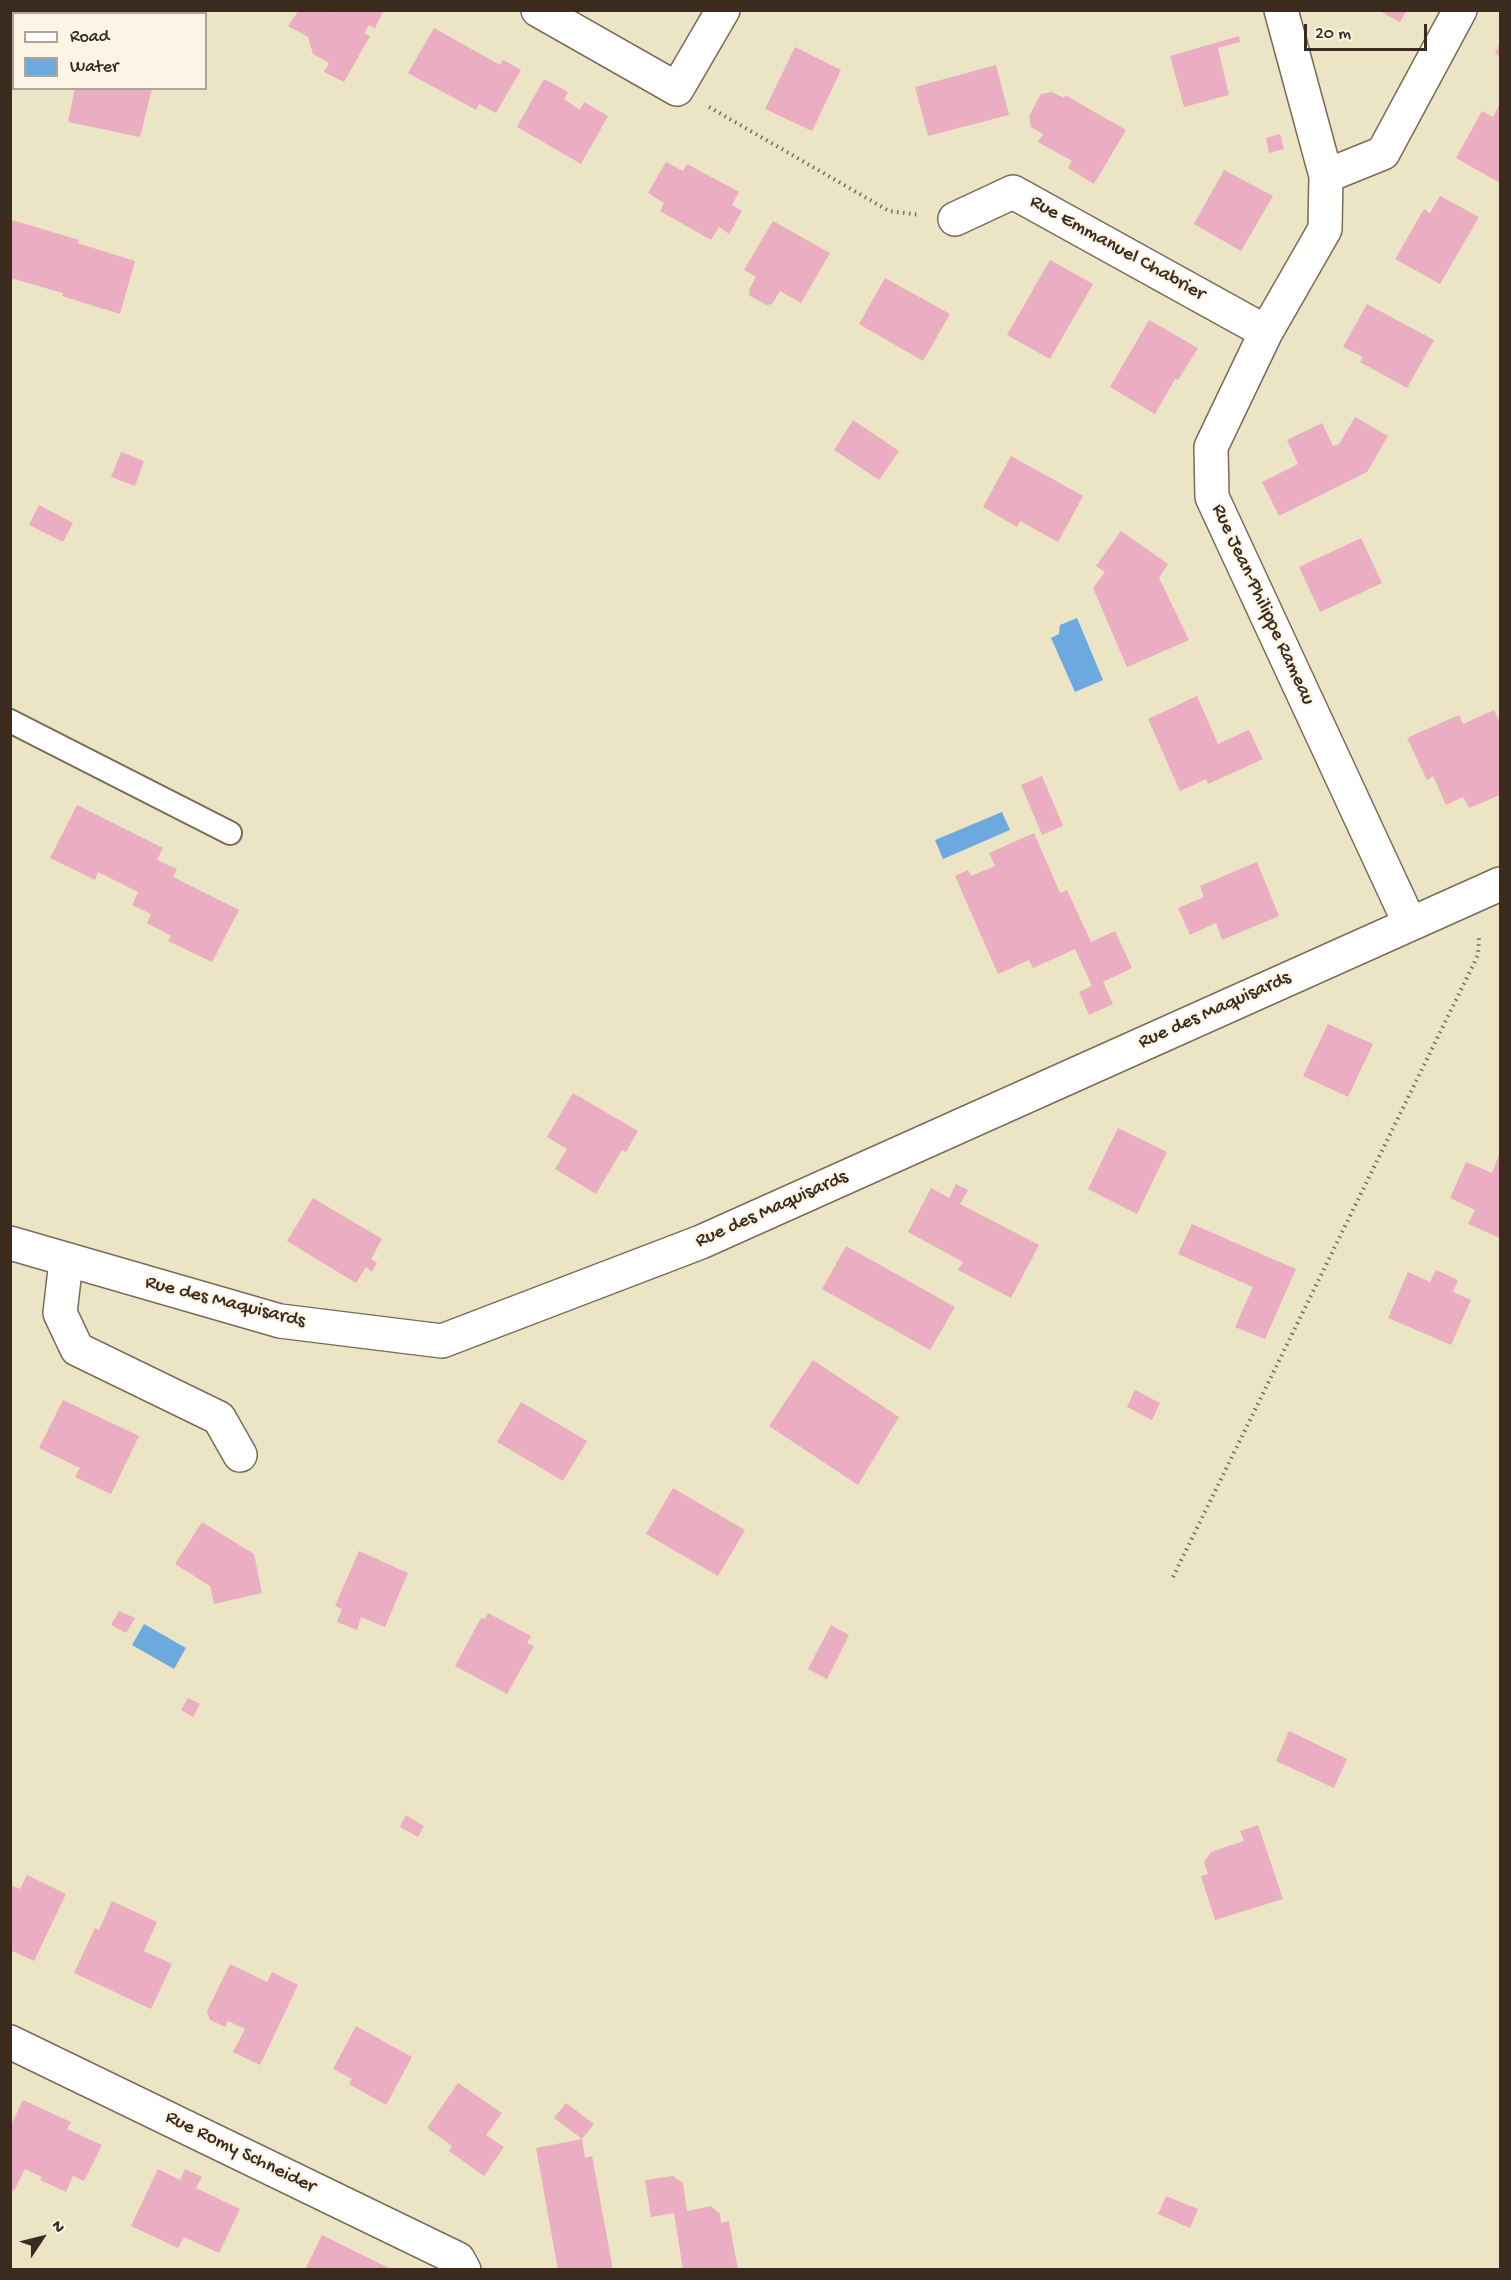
<!DOCTYPE html>
<style>
body{margin:0}
#map{position:relative;width:1511px;height:2280px;overflow:hidden;background:#ece5c5;font-family:"Gochi Hand",sans-serif}
canvas{display:block}
.frame{position:absolute;inset:0;border:12px solid #3b2a1e;pointer-events:none}
.legend{position:absolute;left:12px;top:12px;width:195px;height:78px;box-sizing:border-box;background:#fcf5e5;border:2px solid #afa495;margin:0;padding:8px 10px;list-style:none;font-size:18px;color:#3b2a1e}
.legend li{display:flex;align-items:center;gap:12px;height:30px}
.legend b{width:30px;border:2px solid #afa495}
.north{position:absolute;left:12px;top:2208px;width:60px;height:60px;-webkit-text-stroke:4px #fcf5e5;paint-order:stroke;rotate:55deg;font-size:16px;font-weight:700;line-height:24px;text-align:center;color:#3b2a1e}
.north::after{content:'';display:block;margin:auto;width:21px;height:27px;background:#3b2a1e;clip-path:polygon(50% 0,100% 100%,50% 72%,0 100%)}
.scale{position:absolute;left:1304px;top:24px;width:123px;height:27px;box-sizing:border-box;border:3px solid #3b2a1e;border-top:0;padding-left:8px;font-size:18px;line-height:21px;white-space:nowrap;color:#3b2a1e;-webkit-text-stroke:4px #fcf5e5;paint-order:stroke}
</style>
<div id="map">
<canvas width="1511" height="2280"></canvas>
<div class="frame"></div>
<ul class="legend">
<li><b style="height:8px;background:#fff"></b>Road</li>
<li><b style="height:16px;background:#6ca9de"></b>Water</li>
</ul>
<div class="north">N</div>
<div class="scale">20 m</div>
</div>
<script>
const g = document.querySelector('canvas').getContext('2d');
g.lineJoin = 'round';
function fillPath(path, color) { g.fillStyle = color; g.fill(path, 'evenodd'); }
function stroke(path, color, width, dash) { g.strokeStyle = color; g.lineWidth = width; g.lineCap = dash ? 'butt' : 'round'; g.setLineDash(dash || []); g.stroke(path); }
function label(font, color, halo, rows, align = 'center') {
  g.font = font + ' "Gochi Hand",sans-serif'; g.lineWidth = 4.5; g.setLineDash([]); g.textBaseline = 'middle'; g.strokeStyle = halo; g.fillStyle = color; for (const [text, x, y, turn = 0] of rows) {
    g.save(); g.translate(x, y); g.rotate((+turn || 0) * Math.PI / 180); g.textAlign = isNaN(turn) ? turn : align; if (halo) g.strokeText(text, 0, 0); g.fillText(text, 0, 0); g.restore();
  }
}
fillPath(new Path2D(`
 M1077,618L1103,680L1075,692L1051,638L1059,634L1060,625Z
 M1002,812L1010,830L943,859L935,840Z
 M144,1624L186,1648L174,1669L132,1645Z`), '#6ca9de');
fillPath(new Path2D(`
 M299,10H326L331,13L332,10H384L375,28L369,25L364,33L370,36L344,82L324,72L329,63L313,54L308,37L288,26Z
 M1378,10H1407L1400,22Z
 M434,28L500,65L503,60L521,70L496,113L479,104L476,110L408,73Z
 M10,36L14,37V76L10,75Z
 M1239,36L1240,42L1218,48L1229,95L1184,107L1170,56Z
 M1500,43V57L1495,53Z
 M795,47L841,70L812,131L765,109Z
 M996,65L1009,115L928,136L915,87Z
 M544,79L568,92L564,99L580,110L584,102L608,116L581,164L517,127Z
 M75,88H152L140,137L68,122Z
 M1052,92L1064,98L1065,95L1126,130L1094,184L1068,168L1072,161L1038,142L1043,134L1031,127L1029,116L1041,94Z
 M1500,103V183L1456,158L1482,111L1493,117Z
 M1280,134L1284,149L1269,153L1266,138Z
 M666,162L683,171L687,164L739,192L732,205L742,211L729,234L719,227L711,240L660,211L664,203L648,193Z
 M1224,170L1273,196L1241,251L1194,224Z
 M1440,196L1479,217L1440,284L1395,259L1424,209L1430,213Z
 M12,220L79,240L77,243L135,261L120,314L62,296L63,293L10,278V226Z
 M773,221L830,253L801,303L780,291L772,304L767,305L750,296L749,290L756,277L744,270Z
 M1050,260L1093,284L1050,359L1007,335Z
 M885,278L950,314L923,361L859,324Z
 M1367,304L1434,340L1407,388L1360,362L1363,357L1343,347Z
 M1149,320L1198,348L1178,380L1175,379L1155,414L1110,387Z
 M1355,417L1388,436L1367,472L1279,516L1262,482L1298,464L1287,440L1322,423L1333,446L1339,444Z
 M853,420L899,451L879,480L834,450Z
 M121,452L144,461L135,486L111,477Z
 M1011,456L1083,496L1058,542L1020,521L1017,527L983,507Z
 M39,505L73,523L63,542L29,525Z
 M1121,531L1168,564L1159,578L1189,640L1127,667L1093,588L1105,572L1096,566Z
 M1361,538L1382,583L1320,612L1299,567Z
 M1197,696L1218,744L1249,730L1263,759L1208,784L1206,779L1180,791L1148,719Z
 M1494,710L1500,723V795L1469,808L1463,797L1446,805L1433,776L1427,780L1407,738L1459,715L1463,724Z
 M1042,776L1063,826L1042,835L1021,785Z
 M77,805L163,848L157,860L177,869L173,877L239,910L212,962L168,941L171,936L147,923L151,914L132,905L138,892L98,872L95,880L50,858Z
 M1034,833L1060,893L1067,890L1091,942L1115,931L1132,968L1103,982L1113,1004L1089,1015L1079,992L1092,986L1075,949L1033,968L1029,960L998,974L955,876L968,870L971,876L995,866L989,853Z
 M1257,862L1279,916L1222,940L1216,923L1190,935L1178,908L1204,897L1200,886Z
 M1328,1024L1373,1044L1348,1097L1303,1076Z
 M573,1093L638,1131L626,1152L622,1150L596,1194L555,1169L567,1149L547,1137Z
 M1118,1128L1167,1152L1137,1214L1088,1189Z
 M1500,1152V1238L1468,1224L1475,1210L1450,1198L1466,1162L1492,1173Z
 M956,1184L968,1190L960,1204L1039,1245L1011,1298L958,1270L963,1262L908,1232L931,1188L949,1198Z
 M313,1198L382,1239L371,1259L377,1263L372,1272L366,1267L356,1283L287,1241Z
 M1192,1224L1296,1269L1265,1339L1235,1327L1253,1287L1178,1254Z
 M846,1246L955,1307L930,1350L822,1289Z
 M1436,1270L1458,1280L1453,1292L1471,1300L1451,1345L1388,1318L1408,1272L1430,1282Z
 M813,1360L899,1417L858,1485L769,1426Z
 M1135,1390L1160,1403L1152,1420L1127,1407Z
 M63,1400L139,1436L111,1494L75,1477L80,1468L39,1448Z
 M521,1402L587,1441L563,1481L497,1442Z
 M673,1488L745,1530L718,1576L646,1534Z
 M202,1522L254,1554L262,1593L214,1604L210,1586L175,1564Z
 M359,1551L408,1573L385,1627L361,1617L357,1630L337,1622L342,1609L335,1606Z
 M119,1611L135,1618L126,1633L111,1625Z
 M488,1613L531,1636L527,1643L534,1646L507,1694L455,1666L481,1618L485,1619Z
 M831,1625L849,1635L827,1679L808,1669Z
 M188,1698L200,1704L193,1717L181,1710Z
 M1289,1731L1347,1759L1334,1788L1276,1761Z
 M406,1815L424,1826L418,1837L400,1827Z
 M1258,1825L1283,1899L1215,1920L1201,1876L1208,1874L1204,1862L1211,1852L1244,1841L1240,1831Z
 M27,1875L66,1894L34,1961L10,1950V1885L20,1889Z
 M112,1901L157,1922L144,1951L172,1964L151,2009L74,1973L95,1928L99,1930Z
 M230,1964L267,1982L272,1972L298,1985L260,2065L233,2052L245,2029L228,2021L225,2027L210,2020L207,2011Z
 M356,2026L412,2057L386,2105L349,2084L352,2079L333,2069Z
 M458,2083L502,2113L486,2135L504,2147L484,2176L449,2151L452,2146L427,2128Z
 M23,2100L71,2122L67,2129L102,2145L84,2181L73,2176L66,2192L40,2180L42,2177L25,2169L14,2191L10,2189V2127Z
 M566,2103L594,2124L582,2139L554,2118Z
 M582,2139L585,2158L592,2156L613,2270H558L536,2148Z
 M158,2169L180,2180L185,2169L202,2177L196,2188L240,2209L219,2253L184,2237L178,2248L131,2226Z
 M673,2176L683,2183L687,2211L711,2206L720,2214L721,2223L729,2221L738,2270H683L674,2213L651,2217L645,2180Z
 M1166,2196L1198,2209L1190,2228L1158,2214Z
 M322,2235L393,2270H305Z`), '#eaadc1');
const service = new Path2D(`
 M10,721L230,833`);
const minor = new Path2D(`
 M538,10L677,89L723,10
 M1281,10L1326,176L1325,229L1266,332L1211,447L1212,497L1410,924
 M1326,176L1383,153L1460,10
 M955,219L1013,192L1266,332
 M10,1243L280,1321L442,1341L701,1242L1500,884
 M66,1261L60,1313L77,1349L219,1418L240,1455
 M10,2042L458,2259L464,2270`);
stroke(service, '#796b58', 26);
stroke(minor, '#796b58', 36);
stroke(new Path2D(`
 M709,107L889,211L920,215
 M1173,1577L1478,955L1479,936`), '#796b58', 4, [1.5, 4.5]);
stroke(service, '#fff', 22);
stroke(minor, '#fff', 33);
label('20px', '#3b2a1e', '#fcf5e5', [
 ["Rue Emmanuel Chabrier",1117,249,29],
 ["Rue Jean-Philippe Rameau",1262,605,65],
 ["Rue des Maquisards",1215,1011,-24],
 ["Rue des Maquisards",772,1210,-24],
 ["Rue des Maquisards",225,1303,14],
 ["Rue Romy Schneider",240,2153,26]
]);
</script>
